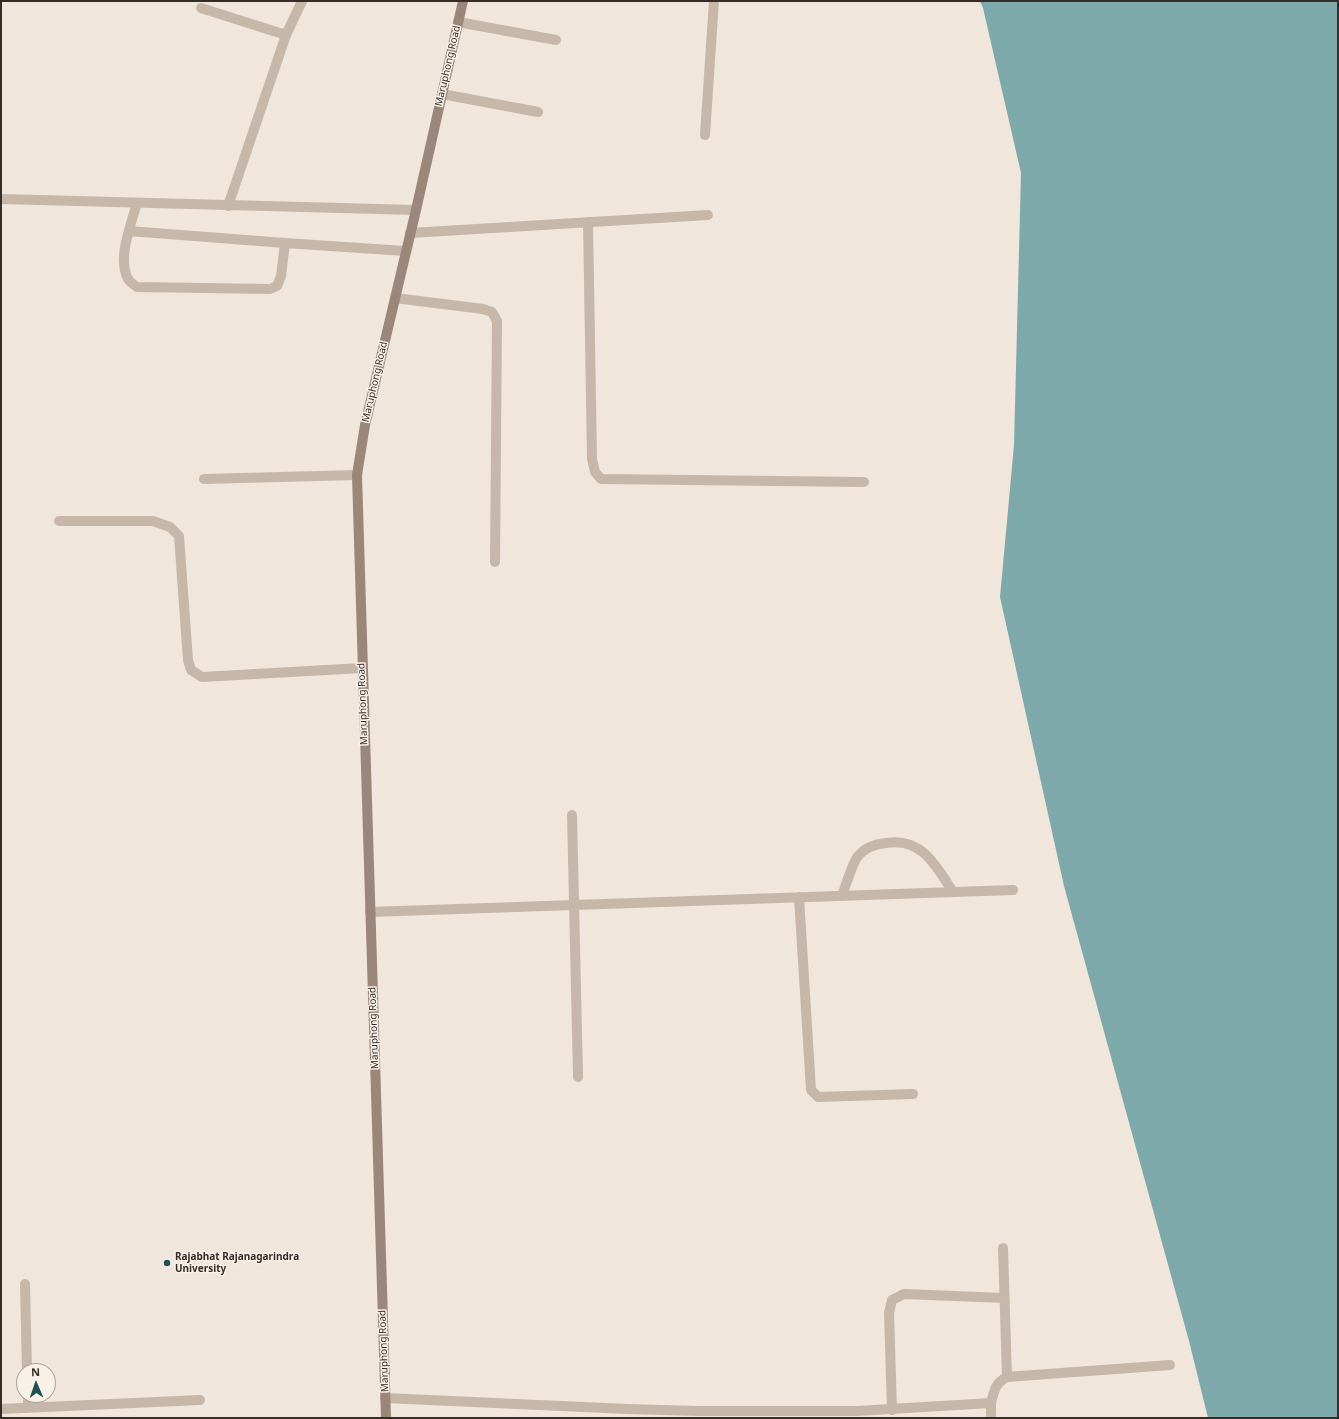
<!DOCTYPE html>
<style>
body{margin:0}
#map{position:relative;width:1339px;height:1419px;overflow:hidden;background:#f0e6dc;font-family:"Noto Sans",sans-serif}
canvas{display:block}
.frame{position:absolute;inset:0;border:2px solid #352c28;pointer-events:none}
.north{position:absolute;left:16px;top:1363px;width:40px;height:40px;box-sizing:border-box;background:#f8f1e8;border:1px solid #aaa29b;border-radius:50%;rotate:358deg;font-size:11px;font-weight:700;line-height:16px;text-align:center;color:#352c28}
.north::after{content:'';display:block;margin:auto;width:14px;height:18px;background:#205053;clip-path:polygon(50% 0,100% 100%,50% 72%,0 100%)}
</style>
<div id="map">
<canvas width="1339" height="1419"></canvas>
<div class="frame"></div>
<div class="north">N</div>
</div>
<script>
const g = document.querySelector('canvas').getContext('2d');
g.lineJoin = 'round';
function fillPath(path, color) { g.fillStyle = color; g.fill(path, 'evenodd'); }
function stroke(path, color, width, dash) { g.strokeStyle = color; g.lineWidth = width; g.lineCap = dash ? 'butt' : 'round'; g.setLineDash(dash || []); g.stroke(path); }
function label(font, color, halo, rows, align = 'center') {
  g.font = font + ' "Noto Sans",sans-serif'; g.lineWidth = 3; g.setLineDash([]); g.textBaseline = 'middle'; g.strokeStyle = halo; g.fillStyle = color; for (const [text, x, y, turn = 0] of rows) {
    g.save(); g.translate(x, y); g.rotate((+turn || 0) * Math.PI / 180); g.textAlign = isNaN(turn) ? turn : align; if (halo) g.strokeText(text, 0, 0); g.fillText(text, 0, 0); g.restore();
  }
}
fillPath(new Path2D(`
 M980,1H1338V1418H1208L1189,1341L1064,886L1000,597L1014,445L1021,173L983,8Z`), '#7da9ab');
stroke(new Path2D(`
 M201,8L286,35
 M458,22L556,40
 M442,94L538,112
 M705,135L714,1
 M137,203C131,225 117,258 128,279C130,282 134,285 137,287L270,289L277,286L281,276L285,243L405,251
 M588,222L592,459L595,472L601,479L864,482
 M129,231L285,243
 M410,233L708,215
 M395,298L483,309L492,312L497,321L495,562
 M204,479L357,475
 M59,521H153L170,527L179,536L188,660L191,670L202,677L362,668
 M572,815L578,1077
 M842,896C845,887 853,862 858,856C865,848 875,844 886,843C922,837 936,866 953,892
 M799,897L811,1090L818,1097L913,1094
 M370,912L1013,890
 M1003,1248L1007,1377
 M25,1284L27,1371
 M28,1395V1408
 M991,1403V1418
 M1,1409L200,1400
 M892,1410L889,1313L892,1300L904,1294L1004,1298`), '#c7b7a8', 10);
stroke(new Path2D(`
 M1,199L416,210
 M228,206L286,35L302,1
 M385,1398L627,1409L698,1411H857L991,1403C994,1391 995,1383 1007,1377L1170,1365`), '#c7b7a8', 10);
stroke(new Path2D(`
 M386,1418L357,475L365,425L416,210L463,1`), '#9b867a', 10);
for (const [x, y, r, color] of [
 [167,1263,4,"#205053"]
]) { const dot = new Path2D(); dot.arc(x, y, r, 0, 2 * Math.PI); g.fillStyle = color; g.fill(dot); stroke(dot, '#f8f1e8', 1.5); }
label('10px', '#352c28', '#f8f1e8', [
 ["Maruphong Road",448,66,-77],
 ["Maruphong Road",375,382,-77],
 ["Maruphong Road",363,704,-92],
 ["Maruphong Road",374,1028,-92],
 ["Maruphong Road",384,1351,-92]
]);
label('bold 10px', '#352c28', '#f8f1e8', [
 ["Rajabhat Rajanagarindra",175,1257],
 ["University",175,1269]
], 'left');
</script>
